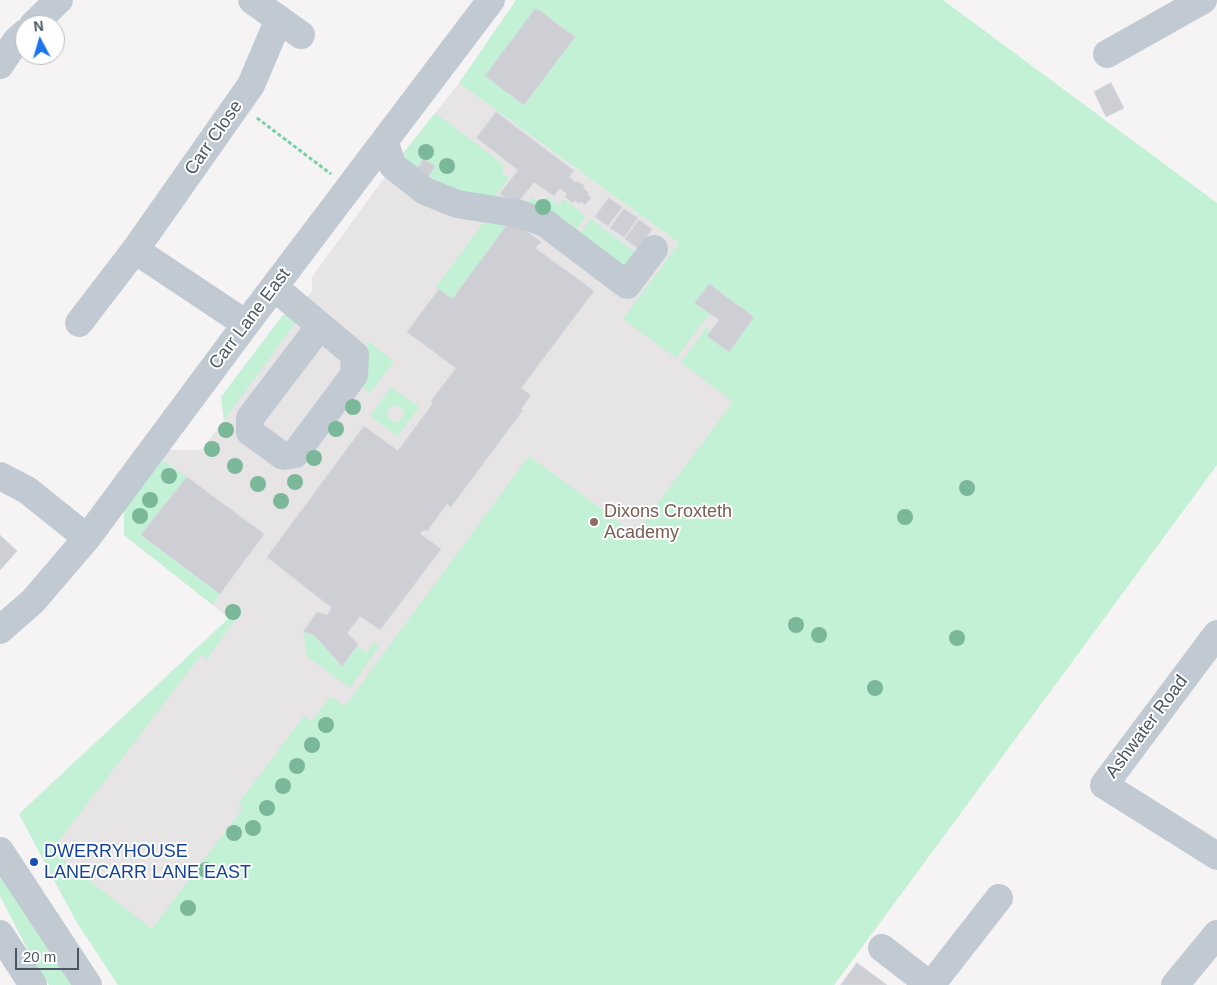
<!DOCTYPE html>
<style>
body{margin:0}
#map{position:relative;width:1217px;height:985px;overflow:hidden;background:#f5f3f3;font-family:Arial,sans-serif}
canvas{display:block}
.north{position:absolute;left:15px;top:15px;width:50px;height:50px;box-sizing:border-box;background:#fff;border:1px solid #b7bbc0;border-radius:50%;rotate:354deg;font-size:14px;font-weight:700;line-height:20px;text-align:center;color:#4a5661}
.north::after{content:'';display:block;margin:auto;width:18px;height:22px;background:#1a73e8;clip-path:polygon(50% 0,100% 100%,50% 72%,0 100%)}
.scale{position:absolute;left:15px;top:948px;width:64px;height:22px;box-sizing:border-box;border:2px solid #4a5661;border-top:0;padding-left:6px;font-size:15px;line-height:18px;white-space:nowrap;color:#4a5661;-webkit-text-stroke:4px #fff;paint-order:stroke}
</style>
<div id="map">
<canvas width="1217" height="985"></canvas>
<div class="north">N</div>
<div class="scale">20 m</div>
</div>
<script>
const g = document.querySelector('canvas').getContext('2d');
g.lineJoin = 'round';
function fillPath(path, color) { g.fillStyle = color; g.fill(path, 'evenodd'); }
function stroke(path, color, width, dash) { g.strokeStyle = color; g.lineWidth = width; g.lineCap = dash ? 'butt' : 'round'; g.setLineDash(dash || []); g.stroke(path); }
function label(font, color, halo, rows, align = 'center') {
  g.font = font + ' Arial,sans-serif'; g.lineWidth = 4; g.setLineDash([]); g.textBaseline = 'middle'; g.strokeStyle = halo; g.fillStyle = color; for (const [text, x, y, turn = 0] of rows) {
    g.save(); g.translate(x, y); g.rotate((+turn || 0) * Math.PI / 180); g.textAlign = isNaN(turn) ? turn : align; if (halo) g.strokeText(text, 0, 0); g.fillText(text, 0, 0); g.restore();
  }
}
fillPath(new Path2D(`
 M459,83L1136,575L834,985H118L76,921L19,814L229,618L124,535V509L169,450H201L224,420L221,397L283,315L294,314L312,291V277L393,166Z`), '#e6e4e5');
fillPath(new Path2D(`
 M516,0H943L1217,203V465L834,985H118L76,921L19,814L229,618L224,614L232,603L242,610L207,659L201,655L51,851L152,929L243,808L238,804L304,716L312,721L330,697L345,706L529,456L635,534L733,402L681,362L707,327L711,331L708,336L753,317L710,313L676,358L623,319L679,243L459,83Z
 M435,113L504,165L502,169L503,174L509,178L490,202L428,180V176L435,166L424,159L417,169L408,164L404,152Z
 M532,197L541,204L547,197L559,205L564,199L586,216L572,234L522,210Z
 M505,217L504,229L452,299L436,287L487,218Z
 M591,219L640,256L626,274L577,237Z
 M294,314L299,318L224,420L221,397L283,315Z
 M367,341L394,361L370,393L358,384L368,357Z
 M391,387L419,407L398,436L370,416ZM397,405L403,409L404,415L399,421C392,423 388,419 387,412L392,406Z
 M162,460L187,477L141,535L220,594L213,605L124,535V509Z
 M303,632L314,635L341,666L357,646L366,653L374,642L379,646L350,688L307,656Z
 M0,867L78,985H49L36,966L0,896Z`), '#c3f1d5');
const building = new Path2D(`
 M536,8L575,37L524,105L485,76Z
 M1111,83L1124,108L1106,117L1094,92Z
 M496,112L574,171L569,177L576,183L577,181L585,186L583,188L589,193L587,194L591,198L585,205L581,202L579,204L575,200L573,203L565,197L567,194L560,188L554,196L534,182L516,205L500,194L518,170L477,138Z
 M424,159L435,166L428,177L417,169Z
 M609,198L622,207L608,226L595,217Z
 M624,209L638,218L624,237L610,228Z
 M511,220L541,242L535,248L594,291L521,388L531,395L521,409L523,410L451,507L447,504L427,531L424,530L420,534L441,549L380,630L360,616L347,633L358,644L342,666L314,635L303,632L317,612L327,615L332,608L267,557L364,426L398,451L433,403L431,401L456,368L407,332L439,289L452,299Z
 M639,220L652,229L639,249L625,239Z
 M709,284L754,317L729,352L707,336L719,320L695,303Z
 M187,477L264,534L220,594L141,535Z
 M0,535L17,551L0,570Z
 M857,963L887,985H841Z`);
fillPath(building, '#cdcfd5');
stroke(building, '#d7d9de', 1);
stroke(new Path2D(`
 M257,118L331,174`), '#7ad0a6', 3, [4, 2.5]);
stroke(new Path2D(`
 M252,0L301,35
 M33,25L59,0
 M1107,54L1203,0
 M0,65L16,41L25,33
 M384,142L393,166L425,191L457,204L520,214L545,223L627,285L654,249
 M135,250L246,324
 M274,287L355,355L354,375L295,454L283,456L250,432V418L320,326
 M79,323L135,250L251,85L279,19
 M0,476L27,490L87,538
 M0,630L33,601L87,538L246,324L491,0
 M1217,634L1104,785L1217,856
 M0,851L88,985
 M0,934L33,985
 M882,948L930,985
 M931,985L999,898
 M1175,985L1217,934`), '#c1cad2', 28);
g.fillStyle = '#7bb799';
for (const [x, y] of [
 [426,152],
 [447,166],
 [543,207],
 [353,407],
 [336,429],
 [226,430],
 [212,449],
 [314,458],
 [235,466],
 [169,476],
 [295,482],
 [258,484],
 [967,488],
 [150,500],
 [281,501],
 [140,516],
 [905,517],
 [233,612],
 [796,625],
 [819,635],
 [957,638],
 [875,688],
 [326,725],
 [312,745],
 [297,766],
 [283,786],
 [267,808],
 [253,828],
 [234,833],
 [206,870],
 [188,908]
]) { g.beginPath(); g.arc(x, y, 8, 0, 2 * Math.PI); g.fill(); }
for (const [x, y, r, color] of [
 [594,522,5,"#8d6e63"],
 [34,862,5,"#1a4fb4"]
]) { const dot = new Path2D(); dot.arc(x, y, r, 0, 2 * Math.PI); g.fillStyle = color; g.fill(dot); stroke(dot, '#fff', 2); }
label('18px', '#4a5661', '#fff', [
 ["Carr Close",214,138,-55],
 ["Carr Lane East",250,319,-53],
 ["Ashwater Road",1147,727,-53]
]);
label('18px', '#785e54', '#fff', [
 ["Dixons Croxteth",604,512],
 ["Academy",604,533]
], 'left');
label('18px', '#164399', '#fff', [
 ["DWERRYHOUSE",44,852],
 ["LANE/CARR LANE EAST",44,873]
], 'left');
</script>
